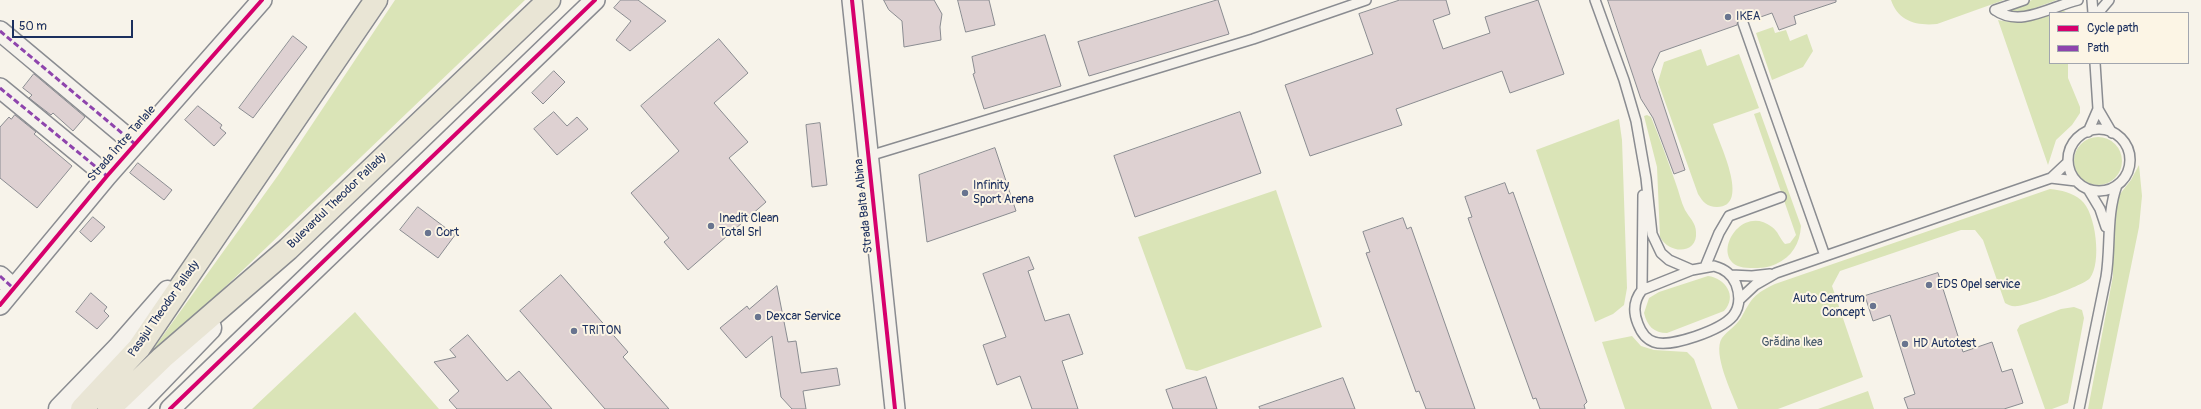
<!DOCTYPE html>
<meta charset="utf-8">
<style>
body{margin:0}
#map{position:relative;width:2201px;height:409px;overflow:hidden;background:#f7f3ea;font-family:Pangolin,sans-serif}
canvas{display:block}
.legend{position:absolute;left:2049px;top:12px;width:140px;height:52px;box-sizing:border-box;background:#fcf5e5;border:1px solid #a2a6af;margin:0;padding:5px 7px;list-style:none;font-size:12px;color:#1b2f5e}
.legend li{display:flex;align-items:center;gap:8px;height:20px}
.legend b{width:20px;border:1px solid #a2a6af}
.scale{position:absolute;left:12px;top:20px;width:121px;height:18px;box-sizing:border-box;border:2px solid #1b2f5e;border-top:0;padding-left:5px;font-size:12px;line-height:14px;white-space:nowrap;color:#1b2f5e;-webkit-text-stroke:3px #fcf5e5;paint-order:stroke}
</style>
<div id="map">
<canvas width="2201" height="409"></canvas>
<ul class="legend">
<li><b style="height:5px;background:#d6006c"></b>Cycle path</li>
<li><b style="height:5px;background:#8e44ad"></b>Path</li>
</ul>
<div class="scale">50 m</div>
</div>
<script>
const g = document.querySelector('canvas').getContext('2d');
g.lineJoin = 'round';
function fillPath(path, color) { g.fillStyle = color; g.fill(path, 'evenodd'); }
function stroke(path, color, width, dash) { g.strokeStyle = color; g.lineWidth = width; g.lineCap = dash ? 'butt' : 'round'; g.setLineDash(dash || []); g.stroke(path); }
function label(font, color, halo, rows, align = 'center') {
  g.font = font + ' Pangolin,sans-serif'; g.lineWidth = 4; g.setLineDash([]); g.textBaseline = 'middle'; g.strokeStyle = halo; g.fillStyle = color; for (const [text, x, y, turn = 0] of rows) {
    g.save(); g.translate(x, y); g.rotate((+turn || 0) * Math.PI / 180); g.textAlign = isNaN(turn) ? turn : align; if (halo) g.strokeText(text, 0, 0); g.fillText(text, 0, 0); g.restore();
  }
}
fillPath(new Path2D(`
 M395,0H525L152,357L149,355L279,174Z
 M1891,0H2004L1937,24C1916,26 1898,21 1891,0Z
 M2032,0H2057L2021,13L2007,11L2009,9Z
 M2062,10L2068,13H2050V63H2068V78L2080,107V113L2072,125L2056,140L2048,165L1998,20C2025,26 2036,14 2062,10Z
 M1773,27L1775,33L1786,30L1790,41L1807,34L1813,51L1803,67L1772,80L1756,33Z
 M1701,49L1707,66L1739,54L1759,108L1713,124C1718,141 1752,207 1717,207C1707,207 1703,202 1698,194L1658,82L1664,62Z
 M1760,112L1801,226C1800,243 1792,257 1776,264C1768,268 1760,268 1752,268C1703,270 1737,200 1772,227C1778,231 1780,239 1785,244L1790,243L1796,235L1754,114Z
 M1647,115L1651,117C1660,139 1668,161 1676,184C1679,192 1681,202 1685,210C1689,217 1696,223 1696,232C1698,254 1670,255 1660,237L1657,167L1644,116Z
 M1619,119L1622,140L1627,288L1624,305L1613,314L1595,322L1536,150Z
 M2074 161a24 24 0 1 1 48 0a24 24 0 1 1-48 0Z
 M2139,165L2142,196L2139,227L2102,409H2088L2113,276V210L2120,194L2131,180Z
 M2050,189C2061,190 2073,193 2081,200C2096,212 2102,263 2090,278C2085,285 2027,306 2017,306C2012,307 2009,305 2005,303L1983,240L1975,230H1961L1840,271L1832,286L1863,377L1778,409H1738C1732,393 1712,353 1722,338C1727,331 1736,326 1741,318C1752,298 1754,294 1775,284Z
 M1276,190L1322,327L1197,371L1186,369L1138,237Z
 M1708,276C1725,278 1738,296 1724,311L1667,333C1654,333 1647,326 1644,313L1649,298L1659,292Z
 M2074,307L2082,310L2084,318L2068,403L2052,409H2045L2017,330L2020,325L2061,309Z
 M355,312L439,409H252Z
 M1632,336L1641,346L1654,350L1687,352L1694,359L1712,409H1625L1602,342Z
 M1868,391L1874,409H1818Z`), '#dae4b7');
const building = new Path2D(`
 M621,0H638L666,21L630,51L616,40L631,21L614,8Z
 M884,0H934L942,14L940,27L941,40L904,47L902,21L889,10Z
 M958,0H989L995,25L966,32Z
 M1218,0L1229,34L1089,76L1078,42Z
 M1400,0H1446L1450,14L1433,20L1443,49L1490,33L1485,17L1538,0L1564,74L1510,93L1502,71L1396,109L1402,125L1310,156L1285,85L1373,54L1359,14Z
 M1608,0H1836V2L1794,16L1796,24L1779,30L1772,13L1749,21L1741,17L1738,19L1737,25L1660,52L1652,70L1685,170L1674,174L1653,118L1641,99Z
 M1045,35L1061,86L984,109L973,74L975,73L972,57Z
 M293,36L307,47L253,118L239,108Z
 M719,39L748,73L714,103L748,142L729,158L766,202L688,270L664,242L669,238L631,193L679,151L641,106Z
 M554,71L565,82L543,104L532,93Z
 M34,74L85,117L73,131L53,113L51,115L29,98L32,95L23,88Z
 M198,106L222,125L220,128L226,133L214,146L185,120Z
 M554,112L567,126L577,117L588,129L557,155L534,129Z
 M1240,112L1261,173L1135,217L1114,156Z
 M15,115L36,132L34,134L72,166L37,208L0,178V127L9,117L11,119Z
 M820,123L827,185L812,187L806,125Z
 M995,148L1016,211L927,242L919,175Z
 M138,163L172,190L164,200L130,173Z
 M1505,183L1509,194L1513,192L1587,402L1584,405L1585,409H1540L1536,398L1533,399L1481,255L1468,218L1472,217L1465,197Z
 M418,207L455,235L438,258L400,230Z
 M93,217L105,227L91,242L80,232Z
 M1403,218L1407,229L1411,227L1475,409H1426L1419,391L1416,392L1366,253L1370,252L1363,232Z
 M1029,257L1034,269L1028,271L1045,321L1069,314L1083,354L1062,361L1078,409H1032L1020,376L997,385L983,345L1006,337L983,274Z
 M1938,273L1963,352L1992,342L2002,372L2012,369L2023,403L2004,409H1908L1904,398L1915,394L1890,315L1873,321L1865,296Z
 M561,275L628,352L623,357L669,409H605L520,311Z
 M777,286L788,342L796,341L801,373L837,368L840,385L803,391L806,409H792L781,397L772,336L746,358L720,328L747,306L749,309Z
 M91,293L107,307L104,311L109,316L97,329L76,312Z
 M468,335L507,381L519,371L552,409H457L449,400L459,391L434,362L456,357L450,350Z
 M1206,377L1217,409H1173L1166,390Z
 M1343,378L1355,409H1260L1259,407Z`);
fillPath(building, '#ded1d2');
stroke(building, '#8a8c91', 1);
const lane = new Path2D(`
 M1595,0L1624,80L1636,121L1646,178L1652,234L1661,253L1669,260L1692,270
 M2092,0L2093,13
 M1995,10C2020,28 2052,6 2078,0
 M1995,10L2024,0
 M2098,13L2109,0
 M1743,23L1825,256
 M2098,109L2112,133
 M2068 160a31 31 0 1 1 62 0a31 31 0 1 1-62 0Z
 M2088,132L2098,109L2095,63
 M869,156L1253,39L1366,0
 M2051,178L2076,181
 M2088,189L2100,209L2106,227
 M1714,266C1725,269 1732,274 1736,284C1740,295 1740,307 1733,316C1721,330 1671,348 1654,342C1645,339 1641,332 1638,324C1633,312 1634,300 1642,290L1692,270Z
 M1705,267L1719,233L1729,216L1781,197
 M1731,275L1752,276L1770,274
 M1642,290L1643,195
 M1739,300L1755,285L1776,273L2051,178L2068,162
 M2079,409L2106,277C2111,246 2106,216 2117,185`);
const street = new Path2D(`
 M852,0L895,409
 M0,31L135,144
 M0,88L107,176
 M0,276L13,288
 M0,305L107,176L262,0
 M170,409L595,0`);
const secondary = new Path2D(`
 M60,409L118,349L168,292
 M132,409L210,328`);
const primary = new Path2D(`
 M82,409L139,348L376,0
 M109,409L162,358L288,249L549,0`);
stroke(lane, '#8a8c91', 12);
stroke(street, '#8a8c91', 22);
stroke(secondary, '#8a8c91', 25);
stroke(primary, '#8a8c91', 25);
stroke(lane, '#f5f2ec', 9);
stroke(street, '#f5f2ec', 19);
stroke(secondary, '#f5f2ec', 22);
stroke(primary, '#e9e5d5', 22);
stroke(new Path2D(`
 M0,31L135,144
 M0,88L107,176
 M0,276L13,288`), '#8e44ad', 3, [6, 3]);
stroke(new Path2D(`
 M852,0L895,409
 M0,305L107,176L262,0
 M170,409L595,0`), '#d6006c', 4);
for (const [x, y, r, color] of [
 [1728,17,4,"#68748f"],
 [965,193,4,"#68748f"],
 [711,226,4,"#68748f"],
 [428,233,4,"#68748f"],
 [1929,285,4,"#68748f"],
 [1873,306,4,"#68748f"],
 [758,317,4,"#68748f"],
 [574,331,4,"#68748f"],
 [1905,344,4,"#68748f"]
]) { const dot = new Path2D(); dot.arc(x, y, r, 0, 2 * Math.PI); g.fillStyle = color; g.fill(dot); stroke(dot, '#fcf5e5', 1.5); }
label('12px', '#1b2f5e', '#fcf5e5', [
 ["IKEA",1736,17],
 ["Infinity",973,186],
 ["Sport Arena",973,200],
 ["Inedit Clean",719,219],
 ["Total Srl",719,233],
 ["Cort",436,233],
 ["EDS Opel service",1937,285],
 ["Auto Centrum",1865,299,"right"],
 ["Concept",1865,313,"right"],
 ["Dexcar Service",766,317],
 ["TRITON",582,331],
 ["HD Autotest",1913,344]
], 'left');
label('12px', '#1b2f5e', '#fcf5e5', [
 ["Strada Între Tarlale",122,144,-49],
 ["Bulevardul Theodor Pallady",337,201,-44],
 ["Strada Balta Albina",864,206,-96],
 ["Pasajul Theodor Pallady",164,309,-55]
]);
label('12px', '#45596a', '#fcf5e5', [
 ["Grădina Ikea",1792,343]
]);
</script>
